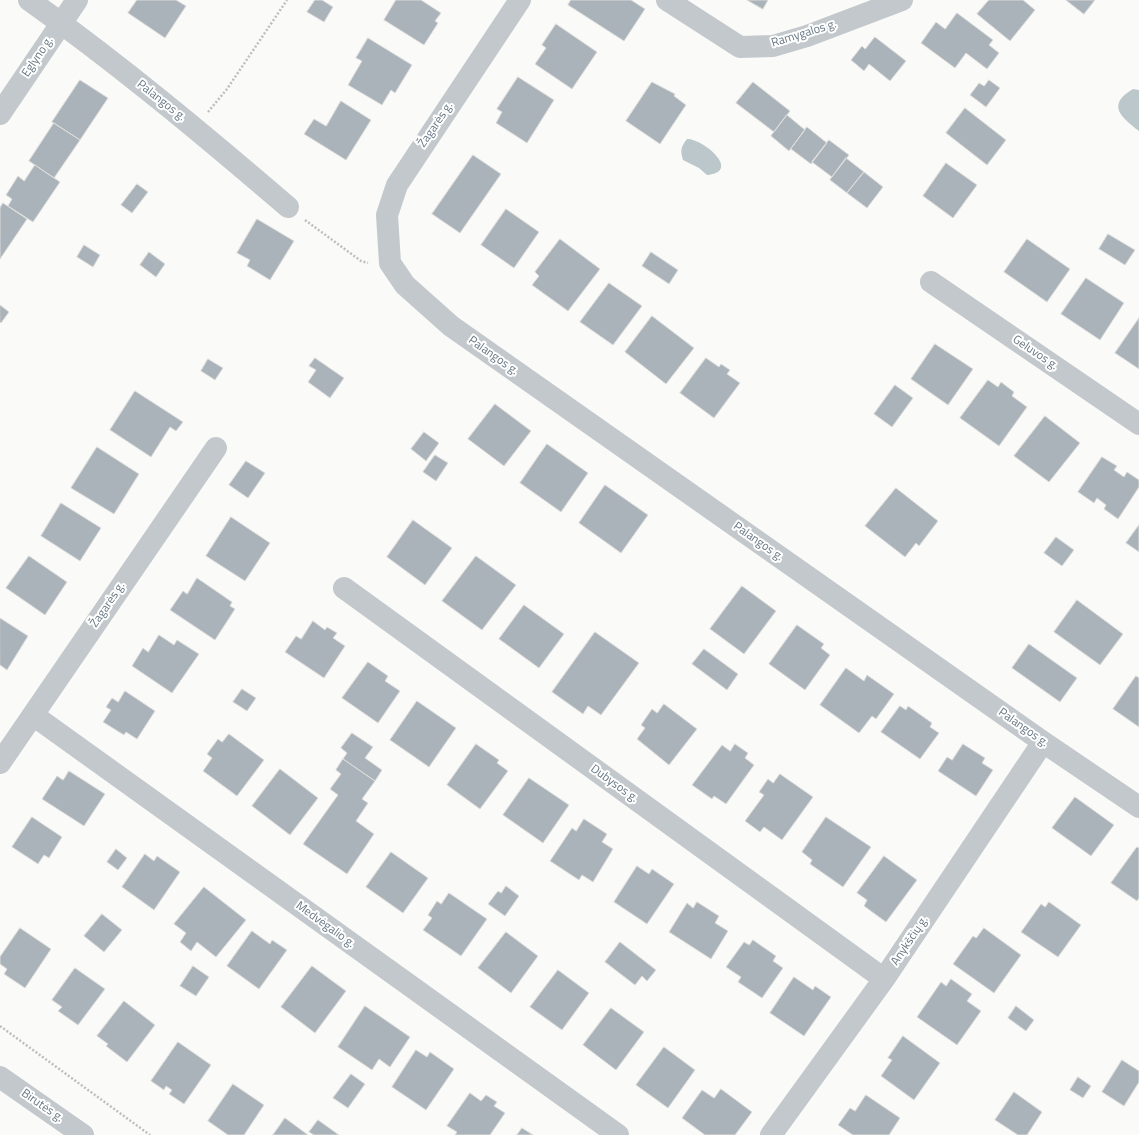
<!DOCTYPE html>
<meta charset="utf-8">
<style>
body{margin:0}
canvas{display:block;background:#fafaf8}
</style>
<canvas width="1139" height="1135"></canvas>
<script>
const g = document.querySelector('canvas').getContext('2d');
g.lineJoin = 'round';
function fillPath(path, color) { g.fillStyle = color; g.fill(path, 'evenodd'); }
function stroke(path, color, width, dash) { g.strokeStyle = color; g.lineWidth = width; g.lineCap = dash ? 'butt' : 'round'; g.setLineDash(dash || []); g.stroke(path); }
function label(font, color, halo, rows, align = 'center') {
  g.font = font + ' "Titillium Web",sans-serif'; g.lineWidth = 4; g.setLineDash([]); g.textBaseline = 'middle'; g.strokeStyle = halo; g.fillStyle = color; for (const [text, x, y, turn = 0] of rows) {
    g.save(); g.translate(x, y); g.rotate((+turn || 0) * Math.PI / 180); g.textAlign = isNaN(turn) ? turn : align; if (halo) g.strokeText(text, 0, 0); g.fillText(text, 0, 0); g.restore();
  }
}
fillPath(new Path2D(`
 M1133,89L1139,90V131C1121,117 1106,105 1133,89Z
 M687,139C704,139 742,172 707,175L699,168L683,160C680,150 681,147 687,139Z`), '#bbc7cb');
const building = new Path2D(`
 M137,0H176L186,6L165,38L128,13Z
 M315,0H322L333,7L324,22L307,12Z
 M396,0H421L441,13L435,21L438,23L424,45L384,20Z
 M571,0H631L645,9L624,41L568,5Z
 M747,0H768L763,9Z
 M989,0H1023L1035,10L1010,41L977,14Z
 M1066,0H1095L1084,14Z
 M957,13L993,40L989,45L999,53L987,69L966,53L955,68L921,43L936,22L945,29Z
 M556,24L597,52L572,89L535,64L546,48L542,45Z
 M875,37L906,61L890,81L869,64L864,71L851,60L862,46L865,49Z
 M368,38L412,65L395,93L391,90L382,105L348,85L362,61L356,58Z
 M518,77L554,100L527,143L496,123L502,112L497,109Z
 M80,80L108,98L80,140L52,122Z
 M989,80L1000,88L986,107L970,95L979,83L984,86Z
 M652,82L675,94L674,96L686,105L660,144L626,121Z
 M753,82L790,111L774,132L736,103Z
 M341,101L371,120L346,160L304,134L314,119L326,126Z
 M965,108L1006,140L987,165L946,133Z
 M787,115L805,130L789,151L771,136Z
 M54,123L80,140L54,178L29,161Z
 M807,127L827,143L811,164L791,149Z
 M829,140L849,155L832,177L812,162Z
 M473,155L501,174L460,233L432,214Z
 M846,158L864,172L847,193L830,180Z
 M946,163L977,185L953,218L923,196Z
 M35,165L60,182L33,222L8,206L12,199L6,195L18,176L24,181Z
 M864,172L883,187L867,208L847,193Z
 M137,184L148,192L132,213L121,205Z
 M3,203L27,219L0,259V208Z
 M506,209L539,232L514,268L481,245Z
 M257,219L294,241L270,280L247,266L250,260L237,253Z
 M1108,234L1135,250L1125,265L1099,249Z
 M560,239L600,269L568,311L532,285L539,276L535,272Z
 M1027,239L1070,269L1047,302L1004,272Z
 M84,245L100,255L93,267L77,257Z
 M149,252L165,264L156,277L140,265Z
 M651,252L678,270L669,284L642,266Z
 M1086,278L1124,303L1100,340L1061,314Z
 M609,283L642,306L613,345L580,322Z
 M0,305L9,312L1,323L0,322Z
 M652,316L694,348L666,384L625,352Z
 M1139,318V369L1115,353Z
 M935,344L973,369L948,405L911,379Z
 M315,358L344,378L330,398L308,382L316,370L309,366Z
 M706,358L719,367L721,364L730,370L727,374L740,383L714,418L680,393Z
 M208,359L223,368L215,380L201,371Z
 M988,380L998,387L1001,382L1014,392L1012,396L1027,407L999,446L960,418Z
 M895,385L913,398L892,427L874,414Z
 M135,391L183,422L176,431L170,427L151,457L110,430Z
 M495,404L531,431L504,466L468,439Z
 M1045,416L1080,443L1049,482L1014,456Z
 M424,432L439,443L426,461L411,449Z
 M547,444L588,473L561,512L520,483Z
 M97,447L139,474L114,514L71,488Z
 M435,455L448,463L436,481L423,472Z
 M1102,457L1117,466L1114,470L1124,477L1127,472L1139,480V487L1118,519L1104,509L1106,505L1097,498L1094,503L1078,492Z
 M246,461L265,473L248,498L229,485Z
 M605,485L648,515L621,553L579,523Z
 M896,488L938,521L919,546L916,543L905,557L865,526Z
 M61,503L101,528L80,561L41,536Z
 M231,517L270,543L245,581L206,556Z
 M413,520L452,548L425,585L387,557Z
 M1139,525V552L1126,543Z
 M1056,537L1074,550L1062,566L1044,553Z
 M29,556L67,582L45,615L6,588Z
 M476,556L516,585L482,630L442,601Z
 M197,578L232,602L230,606L235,609L215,640L170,610L183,591L187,594Z
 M742,586L776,611L744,654L710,629Z
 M1077,600L1123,634L1100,665L1054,632Z
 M524,605L564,634L539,668L499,639Z
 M0,618L28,636L7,670L0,665Z
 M313,621L325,630L327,627L337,633L333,638L345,646L324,678L285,652L296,636L301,639Z
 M797,625L824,644L821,648L830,655L805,690L769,664Z
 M595,632L639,663L601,715L588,706L583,714L552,692Z
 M159,635L174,645L177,640L199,654L172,693L132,666L143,648L148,652Z
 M1029,644L1077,678L1060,702L1012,668Z
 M704,649L738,674L727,690L692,664Z
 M368,662L388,676L385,681L400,691L378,723L342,698Z
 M846,668L864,681L867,675L894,694L876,719L872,716L859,733L820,705Z
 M1136,676L1139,678V727L1113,709Z
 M242,689L256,698L247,711L233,702Z
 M125,691L155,711L137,739L126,732L124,735L103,722L111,710L106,707L112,698L118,702Z
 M417,701L456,728L429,767L390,740Z
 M664,704L697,729L669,765L637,739L645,728L641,725L652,709L657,713Z
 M900,706L906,710L908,706L932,723L930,727L939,733L920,759L881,732Z
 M352,733L373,747L365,758L382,770L375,781L343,759L347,753L341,748Z
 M229,734L264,760L237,796L203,771L212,758L207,754L218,739L222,742Z
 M476,744L499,760L497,763L508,771L480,809L447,785Z
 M735,744L748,753L745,758L754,765L726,804L714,796L712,799L692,785L722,745L730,751Z
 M963,744L985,758L982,763L993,770L976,796L938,771L947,757L952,760Z
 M343,759L375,781L362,799L368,803L356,821L374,834L347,874L303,844L338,795L330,789L341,774L336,770Z
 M280,769L318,798L290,835L252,806Z
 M69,771L105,794L84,826L42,799L57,776L63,780Z
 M780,774L813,797L782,840L764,827L760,832L745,821L764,795L759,792L768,779L773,783Z
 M529,778L569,805L543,843L503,815Z
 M1075,797L1114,825L1091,856L1052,828Z
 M32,817L62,837L49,858L44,855L38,864L12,847Z
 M826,817L871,847L843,887L810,864L812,860L802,852Z
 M584,819L607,834L602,842L613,849L593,882L582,875L579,880L550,861L572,828L576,831Z
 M1137,847L1139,848V898L1137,901L1111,883Z
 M116,849L127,858L118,870L107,862Z
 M391,852L428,878L403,913L366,887Z
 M145,854L154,861L157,856L180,872L154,910L122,887Z
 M884,856L917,880L886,922L864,906L867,900L857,893Z
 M637,866L649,874L652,869L674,884L647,924L614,902Z
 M506,886L519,896L505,916L488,904L498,891L501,893Z
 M204,887L246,920L216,957L197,942L191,951L180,942L186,933L174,924Z
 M449,893L487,919L461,956L423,930L432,918L428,915L437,901L441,904Z
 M697,902L719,916L715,923L728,931L711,959L669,932L687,903L693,908Z
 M1049,902L1081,925L1058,957L1021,932L1041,904L1045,907Z
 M102,914L122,930L104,952L84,936Z
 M20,928L51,949L25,988L4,974L7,969L0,964V957Z
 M984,928L1021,955L994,993L953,964L973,936L976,938Z
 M252,931L270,944L272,940L287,950L259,989L227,966Z
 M506,932L538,956L511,993L478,968Z
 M753,940L776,956L773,961L783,968L762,998L738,982L741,977L726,967L744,942L749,945Z
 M620,942L656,970L647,981L642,976L635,985L605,962Z
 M193,966L209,977L196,996L180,986Z
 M312,966L346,991L315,1033L281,1007Z
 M75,968L105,989L78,1025L58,1011L62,1007L52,1000Z
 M558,970L589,993L562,1030L530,1007Z
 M794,977L813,990L815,986L831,997L804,1036L770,1013Z
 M951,979L972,994L967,1001L981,1011L957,1045L917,1017L941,982L946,986Z
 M124,1001L155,1025L127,1062L106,1046L108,1044L97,1036Z
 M365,1006L410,1037L390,1067L379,1059L372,1070L338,1047Z
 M1016,1006L1034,1020L1026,1031L1008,1018Z
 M611,1008L644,1032L616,1070L583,1045Z
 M903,1036L940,1063L914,1100L881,1076L892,1060L888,1058Z
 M178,1042L211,1065L184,1104L169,1094L172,1090L166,1086L164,1090L151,1081Z
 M664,1047L695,1070L668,1108L636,1085Z
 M416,1050L427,1057L430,1052L454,1069L426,1110L392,1087Z
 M1122,1060L1139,1071V1082L1124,1106L1102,1092Z
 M351,1074L365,1084L348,1108L333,1098Z
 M1078,1077L1091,1086L1083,1098L1070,1090Z
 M233,1084L264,1105L244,1135H228L208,1121Z
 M721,1089L752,1112L735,1135H705L682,1118L702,1090L714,1098Z
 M1014,1092L1042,1112L1027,1135H1018L995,1120Z
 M470,1093L481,1101L486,1095L497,1102L494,1106L505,1113L490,1135H455L457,1132L447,1126Z
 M866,1095L900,1118L889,1135H853L838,1125L850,1108L855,1111Z
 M285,1118L308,1135H273Z
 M318,1120L339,1135H314L309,1132Z
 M522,1128L533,1135H517Z`);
fillPath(building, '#aab3b9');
stroke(building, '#dcdcda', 1);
stroke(new Path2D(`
 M208,112L227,89L287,0
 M305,220L361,261L368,263
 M0,1026L150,1135`), '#bbbfc2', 2.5, [2, 2]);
stroke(new Path2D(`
 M29,0C119,64 204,135 288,207
 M520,0L397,185L387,215L390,263L405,285L451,326L1043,742L1139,807
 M667,0L740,47L773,46L807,36L902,0
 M0,114L77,0
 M931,282L1139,424
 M344,588L884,979
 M33,715L618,1135
 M0,763L216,448
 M0,1077L83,1135
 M771,1135L884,979L1043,742`), '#c3c8cc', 22);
label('12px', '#657683', '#fff', [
 ["Ramygalos g.",804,34,-17],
 ["Eglyno g.",38,57,-56],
 ["Palangos g.",161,101,38],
 ["Žagarės g.",436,125,-56],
 ["Geluvos g.",1035,353,34],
 ["Palangos g.",493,356,35],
 ["Palangos g.",758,542,35],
 ["Žagarės g.",108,605,-56],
 ["Palangos g.",1023,728,35],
 ["Dubysos g.",614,784,36],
 ["Medvėgalio g.",325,925,36],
 ["Anykščių g.",910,941,-56],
 ["Birutės g.",42,1106,35]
]);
</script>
